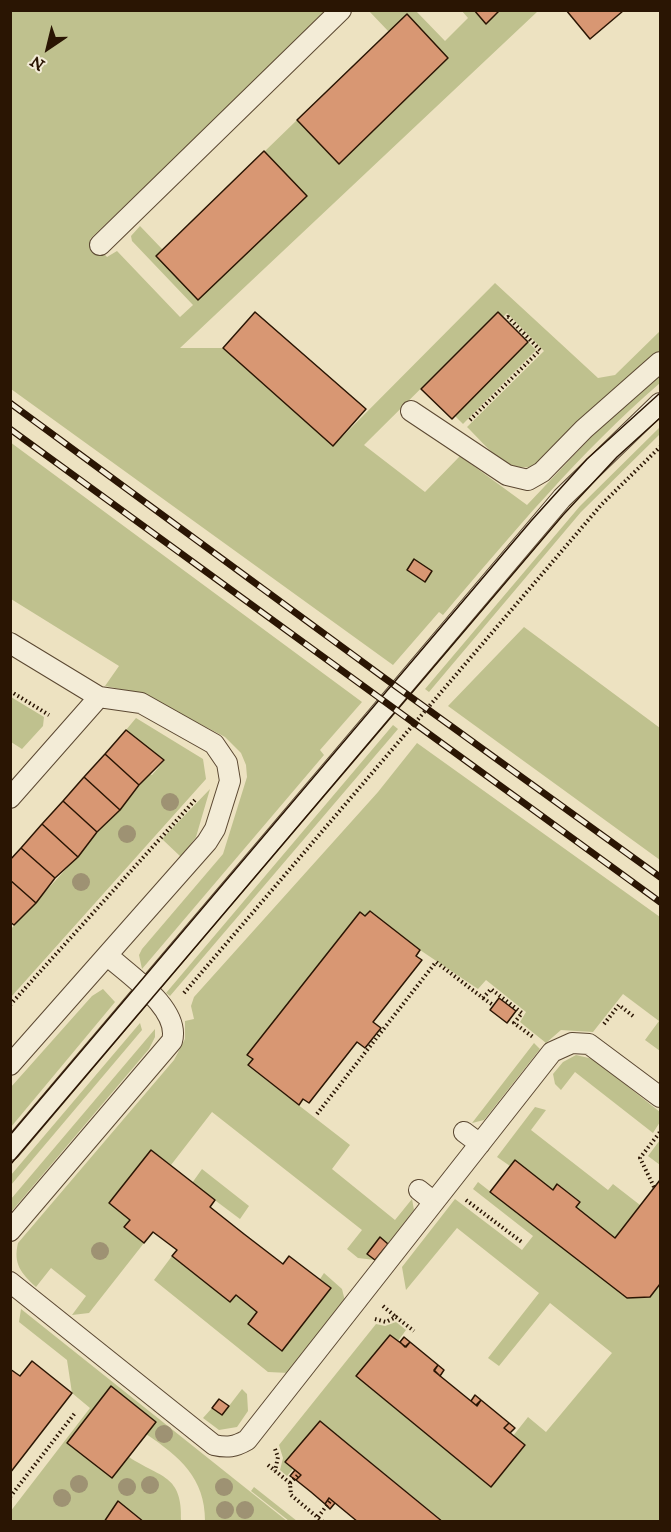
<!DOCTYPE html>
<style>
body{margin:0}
#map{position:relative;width:671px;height:1532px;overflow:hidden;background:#ede2c1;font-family:"IM FELL DW Pica",serif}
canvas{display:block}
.frame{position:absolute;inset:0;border:12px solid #2a1503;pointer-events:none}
.north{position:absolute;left:18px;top:18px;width:60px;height:60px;-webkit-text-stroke:4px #f3ecd7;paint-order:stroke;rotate:215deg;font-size:16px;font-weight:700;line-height:24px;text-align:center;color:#2a1503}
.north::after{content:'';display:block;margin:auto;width:21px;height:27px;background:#2a1503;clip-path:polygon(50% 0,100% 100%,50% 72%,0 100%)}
</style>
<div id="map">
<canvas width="671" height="1532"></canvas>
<div class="frame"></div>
<div class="north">N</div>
</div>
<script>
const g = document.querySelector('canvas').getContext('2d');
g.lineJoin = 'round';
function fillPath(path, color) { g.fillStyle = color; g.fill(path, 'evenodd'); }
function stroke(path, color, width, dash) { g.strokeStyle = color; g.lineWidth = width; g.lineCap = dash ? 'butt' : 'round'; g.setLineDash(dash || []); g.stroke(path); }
fillPath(new Path2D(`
 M11,11H328L90,239L107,257L117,251L180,317L193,305L132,241L131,236L140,226L163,250L297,120L339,164L448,58L407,15L389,32L369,11H416L445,41L468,18L462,11H474L486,23L500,11H538L180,348H223L333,446L495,283L598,378L615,375L660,331V350L610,393L536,465C507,476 486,445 467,427L544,351L507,313L503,317L498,312L364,445L425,492L460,456L527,505L594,434L660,374V383C579,453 512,534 443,615L439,612L393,665L11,389Z
 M528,342L536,350L463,424L455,416Z
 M660,427V434L581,512L429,692L425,689L580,506Z
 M10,442L362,702L320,750L324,755L142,969L139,955L142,949L223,854L247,777L246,765L241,753L225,737L141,693L105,686L119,666L11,599Z
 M524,627L660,728V860L448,706Z
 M11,697L44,717L43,726L22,749L11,742Z
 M136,718L203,759L206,779L11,997V929L88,845L87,843L120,810L149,774L152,775L164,761L126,730Z
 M393,725L398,729L170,996L166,993Z
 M417,743L660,917V1051L645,1040L659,1021L623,994L593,1032L561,1030L546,1043L520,1022L526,1012L486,980L478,989L420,950L371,911L365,916L360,912L247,1055L253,1059L248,1066L350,1145L332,1169L395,1220L412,1199L414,1210L388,1244L380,1237L367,1253L375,1260L358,1258L347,1249L362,1230L212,1112L171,1165L151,1150L109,1203L130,1220L124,1228L144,1243L89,1313L72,1315L86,1296L51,1268L36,1287C21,1273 13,1264 18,1243L174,1060L185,1039V1021L194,1019L191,1006L194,997L378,792Z
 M210,789L196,837L181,857L162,839Z
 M103,989L115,1002L11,1127V1087L92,996Z
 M140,1023L142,1030L11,1185V1175Z
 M155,1029V1037L149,1049L11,1212V1199Z
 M534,1043L540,1049L484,1120L472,1123Z
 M576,1055L593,1059L660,1112V1122L653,1133L575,1072L561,1090L555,1084L553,1074L563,1062Z
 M535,1107L546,1110L531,1130L608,1190L613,1184L640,1205L615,1238L576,1207L580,1201L558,1184L553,1190L515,1160L510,1166L497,1157Z
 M660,1140V1165L648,1156Z
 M202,1169L249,1206L240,1219L192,1183Z
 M478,1182L627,1298L650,1297L660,1284V1521H443L320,1421L286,1462L293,1469L287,1476L280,1470L283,1458L279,1445L376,1324L385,1326L396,1322L406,1330L398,1341L390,1335L356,1376L491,1487L525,1446L513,1436L528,1417L546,1432L612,1353L550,1303L499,1366L488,1358L539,1293L457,1228L406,1290L402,1267L455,1199L522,1250L533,1236L473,1189Z
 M172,1256L230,1302L236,1295L257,1312L248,1324L281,1351L331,1288L320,1279L324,1273L342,1289L345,1301L289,1373L268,1372L154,1280Z
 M21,1309L287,1521H205C205,1478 180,1457 146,1434L156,1422L111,1386L67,1443L112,1478L129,1457C160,1478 183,1474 181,1521H144L119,1502L104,1521H11L10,1512L90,1408L72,1393L67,1360L19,1322Z
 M242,1389L247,1394L248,1411L237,1427L219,1430L203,1418L212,1408L222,1415Z
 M254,1487L297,1521H289L251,1491Z`), '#bfc18e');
const building = new Path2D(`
 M474,10H500L486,24Z
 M566,10H623V11L590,39Z
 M407,14L448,58L339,164L297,120Z
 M264,151L307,196L198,300L156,256Z
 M255,312L366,409L333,446L223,348Z
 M498,312L528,342L452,419L421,389Z
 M414,559L432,571L425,582L407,570Z
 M126,730L164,760L139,785L105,754Z
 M105,754L139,785L120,810L84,777Z
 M84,777L120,810L97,832L63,801Z
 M63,801L97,832L78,857L42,824Z
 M42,824L78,857L55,878L21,848Z
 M21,848L55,878L36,903L10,880V860Z
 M10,880L36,903L14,925L10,922Z
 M370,911L420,950L416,956L422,960L373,1022L381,1028L365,1048L357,1042L309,1103L303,1099L299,1105L248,1065L253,1059L247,1055L360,912L365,916Z
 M499,998L516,1011L507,1023L490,1010Z
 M151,1150L215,1200L210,1207L244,1234L283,1264L289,1256L331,1288L282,1351L248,1324L257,1312L236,1295L230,1302L172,1256L177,1250L153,1232L144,1243L124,1227L130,1220L109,1203Z
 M515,1160L553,1190L557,1184L580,1202L576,1207L615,1238L660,1180V1284L650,1297L627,1298L490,1192Z
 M380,1237L388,1244L375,1260L367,1254Z
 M390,1335L406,1347L410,1342L438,1365L434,1371L477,1406L481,1400L509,1423L504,1428L525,1445L491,1487L356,1376Z
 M404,1337L410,1342L405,1347L400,1342Z
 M32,1361L72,1393L10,1473V1369L20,1376Z
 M438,1365L444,1370L440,1376L434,1370Z
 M111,1386L156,1422L112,1478L67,1443Z
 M475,1395L481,1400L476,1405L471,1401Z
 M219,1399L229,1406L222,1415L212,1408Z
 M320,1421L349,1445L443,1522H358L329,1498L325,1504L311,1492L296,1480L301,1475L285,1462Z
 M509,1423L515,1428L510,1433L504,1428Z
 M295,1470L301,1475L296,1480L290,1476Z
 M329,1498L335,1503L330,1509L325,1504Z
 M118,1501L144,1522H104Z`);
fillPath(building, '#d89773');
stroke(building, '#2a1503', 1.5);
const service = new Path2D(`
 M100,245L341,10
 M411,411L507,475L528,480L542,472L584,429L660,362
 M10,643L99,697L141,703L214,744L227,763L230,781L215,829L207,842L10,1065
 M10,798L99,697
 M464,1132L480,1144
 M10,1150L562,498L660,403
 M419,1190L434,1202
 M10,1231L172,1041C181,1009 129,975 108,956
 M10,1282L214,1445C227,1448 235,1447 247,1440L552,1052L572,1043L589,1044L660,1097`);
stroke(service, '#5b4832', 22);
stroke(new Path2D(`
 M470,420L540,350L508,317L505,319
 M10,691L49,715
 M184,993L602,504L660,447
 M483,998L493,1005
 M10,1005L195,800
 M604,1024L619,1005L633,1016
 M317,1114L436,962L483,998L491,989L522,1013L514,1023L533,1037
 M654,1187L640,1158L660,1132
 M466,1200L523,1243
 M383,1306L396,1317
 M375,1319L386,1322L396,1317L414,1331
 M275,1449L278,1457L275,1471
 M268,1465L290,1483L291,1495L323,1522
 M290,1483L299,1474
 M10,1497L75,1413
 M318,1517L331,1500`), '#2a1503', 4, [1.5, 3]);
stroke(service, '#f3ecd7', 20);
stroke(new Path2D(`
 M10,1135L531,521L587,459L660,393
 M10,1165L563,515L617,457L660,418`), '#2a1503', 1.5);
const rail = new Path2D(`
 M10,403L383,677L660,877
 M10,429L660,902`);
stroke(rail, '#2a1503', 7);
stroke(rail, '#f3ecd7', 4.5, [14]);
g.fillStyle = '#9e9273';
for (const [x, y] of [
 [170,802],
 [127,834],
 [81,882],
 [100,1251],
 [164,1434],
 [79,1484],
 [150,1485],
 [127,1487],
 [224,1487],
 [62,1498],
 [225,1510],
 [245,1510]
]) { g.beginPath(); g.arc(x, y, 9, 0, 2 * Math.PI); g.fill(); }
</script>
